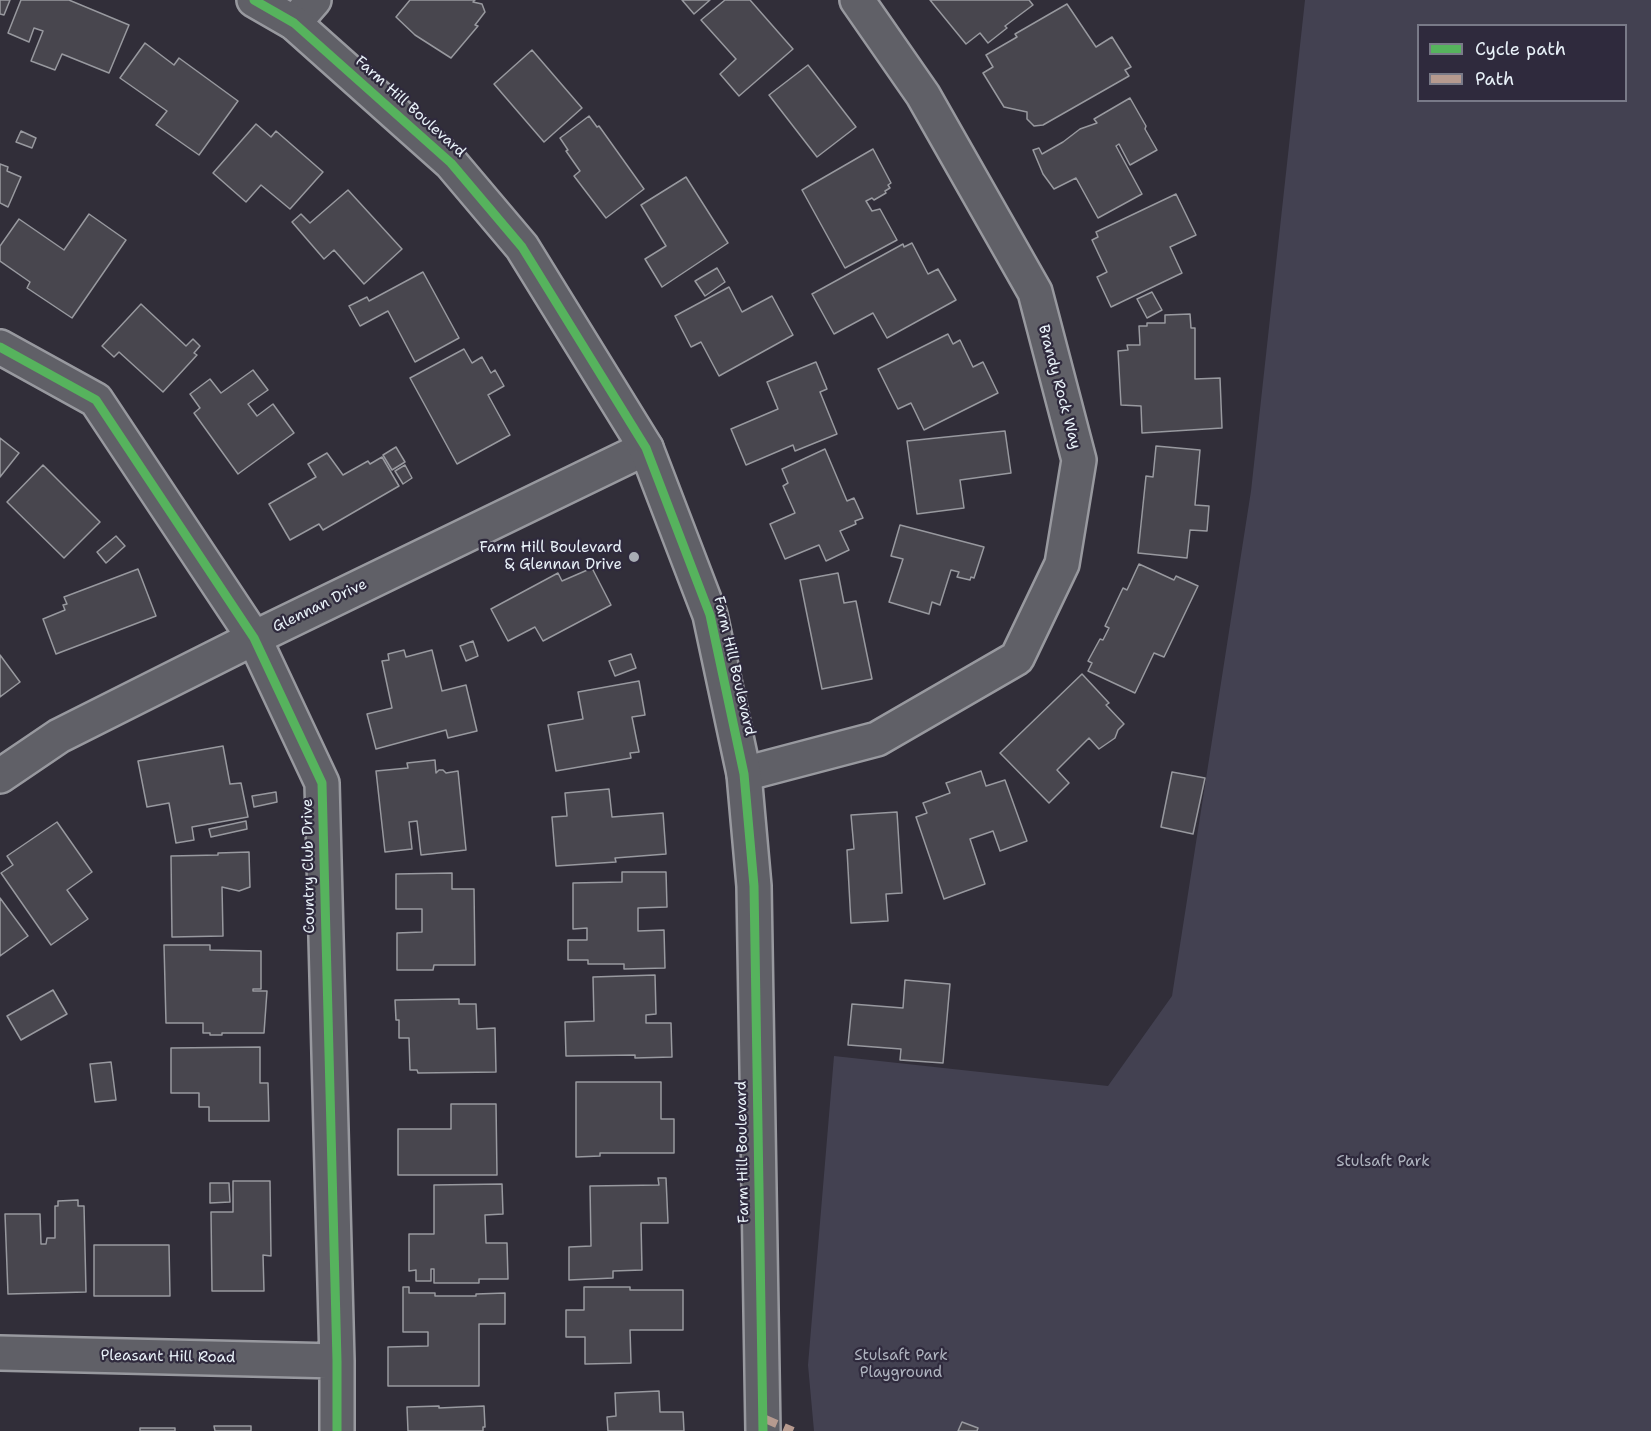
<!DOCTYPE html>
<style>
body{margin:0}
#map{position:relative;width:1651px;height:1431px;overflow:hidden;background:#312e39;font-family:"Shantell Sans",sans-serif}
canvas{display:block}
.legend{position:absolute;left:1417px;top:24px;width:210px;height:78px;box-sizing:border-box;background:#2f2a3d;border:2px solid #797a88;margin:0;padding:8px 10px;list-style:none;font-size:18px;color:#e8f1f8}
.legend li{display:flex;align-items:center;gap:12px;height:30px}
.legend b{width:30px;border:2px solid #797a88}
</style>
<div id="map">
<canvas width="1651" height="1431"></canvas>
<ul class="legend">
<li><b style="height:8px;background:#56b35d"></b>Cycle path</li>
<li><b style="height:8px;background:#b69a8f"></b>Path</li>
</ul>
</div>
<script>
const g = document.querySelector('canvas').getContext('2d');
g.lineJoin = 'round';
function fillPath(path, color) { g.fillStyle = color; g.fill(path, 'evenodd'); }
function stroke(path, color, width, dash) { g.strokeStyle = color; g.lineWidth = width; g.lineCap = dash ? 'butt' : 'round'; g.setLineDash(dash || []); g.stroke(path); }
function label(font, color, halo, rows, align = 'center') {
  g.font = font + ' "Shantell Sans",sans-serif'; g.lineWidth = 4.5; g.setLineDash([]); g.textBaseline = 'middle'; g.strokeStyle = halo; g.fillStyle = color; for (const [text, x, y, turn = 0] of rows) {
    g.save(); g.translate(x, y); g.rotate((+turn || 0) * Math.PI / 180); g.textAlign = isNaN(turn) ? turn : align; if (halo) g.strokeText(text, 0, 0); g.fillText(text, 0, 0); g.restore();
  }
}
fillPath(new Path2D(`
 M1305,0H1651V1431H814L808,1365L834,1056L1108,1086L1172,996L1251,491ZM1418,26H1626V100H1418Z`), '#434151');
const building = new Path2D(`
 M0,0H10L4,15L0,14Z
 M21,0H69L129,25L109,73L62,54L55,70L31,61L43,31L34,28L29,42L8,33Z
 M410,0H475L473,2L482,4L485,12L475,25L478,26L451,58L415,35L396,17Z
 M682,0H710L694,14Z
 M725,0H750L793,49L739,96L720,74L736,59L701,20Z
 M930,0H1029L1033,5L1005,26L1007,28L988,43L980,33L966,44Z
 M1067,4L1096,47L1112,37L1131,67L1125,70L1129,76L1043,125L1034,126L1027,119V112L1004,107L983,73L993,67L986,55L1017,37L1015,34Z
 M145,43L174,65L179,58L238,101L199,155L156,125L167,111L120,78Z
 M532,50L582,108L544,142L494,84Z
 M808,65L856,127L817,157L769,95Z
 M1130,98L1146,126L1145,129L1157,150L1130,165L1119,144L1116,146L1142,194L1098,218L1076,178L1054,189L1043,174L1033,150L1039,148L1042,154L1063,142L1080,129L1097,123L1094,119Z
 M589,116L597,127L599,126L644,189L606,218L574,176L580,171L566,151L568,150L560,138Z
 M256,124L271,137L276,131L323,172L290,209L261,185L246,202L213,173Z
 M21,131L36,138L32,148L16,142Z
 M873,149L891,183L888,185L890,188L885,191L886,193L874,200L872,198L866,201L872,211L880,209L897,240L845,268L802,190Z
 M0,164L8,167L7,171L21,177L8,207L0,203Z
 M686,177L728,243L662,287L645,259L666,246L641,205Z
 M348,190L402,249L364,284L334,250L324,259L292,222L301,214L310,223Z
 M1176,194L1196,235L1170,247L1182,273L1111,307L1097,277L1107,272L1092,240L1098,237L1096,232Z
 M89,214L126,240L72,318L27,288L30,282L0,261V246L19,219L64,250Z
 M912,243L928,274L938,269L956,300L887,338L873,313L834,334L812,294L903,244L904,247Z
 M717,268L725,282L705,296L695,281Z
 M423,272L459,338L415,362L388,311L360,326L349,306L367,297L369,301Z
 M729,287L742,312L772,296L793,335L719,376L701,342L691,347L675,316Z
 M1152,292L1162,310L1147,318L1137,299Z
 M141,304L186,346L193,339L200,346L194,353L197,355L163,392L119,352L114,357L102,346Z
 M1190,314L1191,328H1195V379L1220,378L1222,428L1142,433L1141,406L1121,405L1118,351L1128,350L1127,345H1140L1139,326H1147V323H1165V315Z
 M948,334L953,344L960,340L973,367L983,362L998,393L924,430L911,403L898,409L878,369Z
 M464,349L472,363L482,357L491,373L495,370L504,386L488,395L510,435L457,464L410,378Z
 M816,362L827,389L820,392L837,434L795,451L793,445L746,465L731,429L778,409L767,382Z
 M253,370L268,390L248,404L257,416L273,404L294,433L238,474L194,413L200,408L190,394L210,379L221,393Z
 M1005,431L1011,473L960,480L964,508L917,514L907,441Z
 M0,438L19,453L0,477Z
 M1156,446L1200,450L1195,505L1209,506L1207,531L1190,530L1187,558L1138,553L1146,476L1153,477Z
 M396,447L405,462L392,470L383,455Z
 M825,449L847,501L854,498L863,518L855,521L856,524L840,531L849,550L826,561L819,545L785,559L770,524L795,513L783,486L788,483L782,469Z
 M327,453L343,475L368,461L370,464L382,457L399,486L323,530L319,524L290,540L269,504L316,477L308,464Z
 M43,465L100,522L64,558L7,502Z
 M405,465L412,478L403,484L395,471Z
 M900,525L984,547L974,578L971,577L970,580L957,577L959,572L951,570L940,605L932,602L929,614L889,602L903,559L891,556Z
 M116,536L125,546L106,563L97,552Z
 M1139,564L1174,580L1176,576L1198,586L1164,657L1154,653L1135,693L1088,671L1092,663L1088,661L1100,639L1103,640L1109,628L1105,626L1123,588L1127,590Z
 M592,568L611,605L543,641L535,627L508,641L491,609L558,573L562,581Z
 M138,569L156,616L56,654L43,619L65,610L63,605L67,604L64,597Z
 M838,573L844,603L856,601L872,679L822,689L800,580Z
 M473,641L478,656L466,661L460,646Z
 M404,650L406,657L432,650L442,691L466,685L477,731L448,738L446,730L376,749L367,714L392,708L382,661L389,660L388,654Z
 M631,654L636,668L615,676L609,661Z
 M0,655L20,682L0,697Z
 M1082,674L1109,703L1106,705L1124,724L1118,730L1115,738L1099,749L1089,738L1057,770L1069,783L1049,803L1000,753Z
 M639,681L645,715L632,717L639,752L630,753L631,758L556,771L548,725L583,719L578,692Z
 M223,746L230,784L241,783L248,817L192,827L194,840L176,843L169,803L147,807L138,761Z
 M435,760L436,773L439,770H443L446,773L458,771L466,850L421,855L417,821L409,822L412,849L385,852L376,771L408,768L407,763Z
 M981,771L986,786L1005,780L1027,841L1000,851L993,831L970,839L985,884L944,899L916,817L927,813L923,803L950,793L946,783Z
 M1172,772L1205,778L1193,834L1161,827Z
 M609,789L612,817L663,813L666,854L615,858L616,862L556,866L552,817L567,816L565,793Z
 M276,792L277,802L254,807L252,796Z
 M897,812L902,893L886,894L888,921L851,923L847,850L854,849L851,815Z
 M246,821L247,829L211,837L209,829Z
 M57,822L92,872L67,890L88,919L51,945L1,873L13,865L7,856Z
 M249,852L250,887L239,891L222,887L223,936L172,937L171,856L218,855V853Z
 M622,872H666L667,907L638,908V931L664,930L665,968L624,969V964H588V960H568V940H587V928L573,929V883L622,882Z
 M452,873V889H474L475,965H434L433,970H397V933L422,932V909H396V874Z
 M0,898L28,936L0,956Z
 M164,945H210V950L261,951V989H253V991H267L264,1033H222V1035H210V1033H203V1023H166Z
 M655,975L656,1014L646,1015V1023H671L672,1057L635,1058V1055L566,1056L565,1022L594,1021L593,977Z
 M905,980L950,984L943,1063L900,1060L901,1049L848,1045L852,1004L903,1008Z
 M53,990L67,1014L21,1040L7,1016Z
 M459,999V1004H476L477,1029L495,1028L496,1072L418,1073L417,1070H410L409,1038H399V1020H396L395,1000Z
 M260,1047V1083H268L269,1121H209V1107H199V1093H171V1048Z
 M111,1062L116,1100L95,1102L90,1064Z
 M576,1082H661V1119H674V1153H600V1156L576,1157Z
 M451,1104H496L497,1175H398V1129H451Z
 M658,1178H666L668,1223H641L642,1270L613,1271V1278L569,1280V1247L591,1246L590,1186L659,1185Z
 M233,1181H270L271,1256L263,1255L264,1291H212L211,1212H233Z
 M210,1183H229L230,1202L210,1203Z
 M502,1184L503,1214L485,1215L486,1243H507L508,1279H479V1283H434V1269H431V1281H416V1270L409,1271V1234H434V1185Z
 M78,1200V1206H84L86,1292L8,1294L5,1214H40L41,1244H46L47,1238H55V1206H58V1201Z
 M94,1245H169L170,1296H94Z
 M403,1287H409V1293H435V1296H476V1294L505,1293V1324H479V1386H388V1347L428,1346V1332H403Z
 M584,1287H630V1290H683V1330H630L631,1363L585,1364V1337H566V1310H584Z
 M659,1391L660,1412H683L684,1431H608L607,1417L616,1416L615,1393Z
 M439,1406V1408L484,1406L485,1427H483V1431H408L407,1407Z
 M962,1422L978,1428L977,1431H958Z
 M214,1426H251V1431H215Z
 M140,1428H175V1431H140Z`);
fillPath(building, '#48464e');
stroke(building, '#98999f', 1.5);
const street = new Path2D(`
 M294,23L314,0
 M0,347L96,400L254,638L322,783L337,1361V1431
 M744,774L877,739L1017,658L1062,564L1079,460L1035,292L923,95L857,0
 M0,776L59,736L254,638L646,448
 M0,1353L337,1361`);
const secondary = new Path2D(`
 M254,0L294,23L451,163L522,247L646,448L710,615L744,774L754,886L763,1431`);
stroke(street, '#98999f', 38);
stroke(secondary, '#98999f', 38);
stroke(street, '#606067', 33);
stroke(secondary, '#606067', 33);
stroke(new Path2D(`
 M763,1418L793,1431`), '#b69a8f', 8, [15, 8]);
stroke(new Path2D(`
 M254,0L294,23L451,163L522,247L646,448L710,615L744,774L754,886L763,1431
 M0,347L96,400L254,638L322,783L337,1361V1431`), '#56b35d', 9);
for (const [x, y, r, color] of [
 [634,557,6,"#a8adb5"]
]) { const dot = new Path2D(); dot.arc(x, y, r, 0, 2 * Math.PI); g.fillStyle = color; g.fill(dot); stroke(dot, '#2f2a3d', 2); }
label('15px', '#e8f1f8', '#2f2a3d', [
 ["Farm Hill Boulevard",410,107,42],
 ["Brandy Rock Way",1059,387,75],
 ["Glennan Drive",320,606,-26],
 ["Farm Hill Boulevard",734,666,77],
 ["Country Club Drive",309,866,-91],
 ["Farm Hill Boulevard",743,1152,-91],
 ["Pleasant Hill Road",168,1357,1]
]);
label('15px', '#e8f1f8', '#2f2a3d', [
 ["Farm Hill Boulevard",622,548],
 ["& Glennan Drive",622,565]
], 'right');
label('15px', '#afb4bf', '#2f2a3d', [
 ["Stulsaft Park",1383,1162],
 ["Stulsaft Park",901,1356],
 ["Playground",901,1373]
]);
</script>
